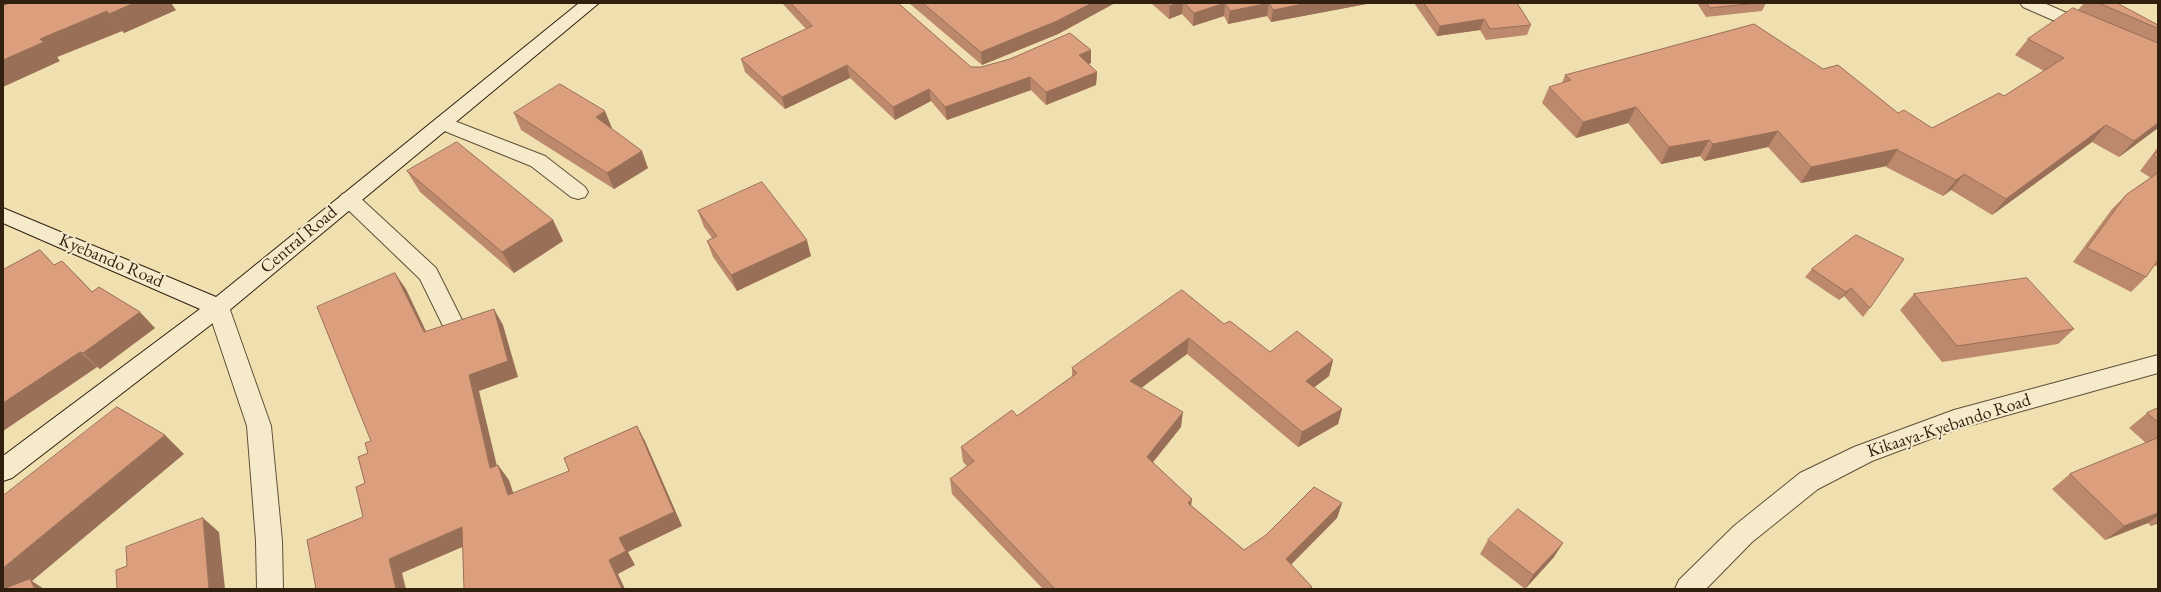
<!DOCTYPE html>
<style>
body{margin:0}
#map{position:relative;width:2161px;height:592px;overflow:hidden;background:#f0e0af;font-family:"EB Garamond",serif}
canvas{display:block}
.frame{position:absolute;inset:0;border:4px solid #311f10;pointer-events:none}
</style>
<div id="map">
<canvas width="2161" height="592"></canvas>
<div class="frame"></div>
</div>
<script>
const g = document.querySelector('canvas').getContext('2d');
g.lineJoin = 'round';
function stroke(path, color, width, dash) { g.strokeStyle = color; g.lineWidth = width; g.lineCap = dash ? 'butt' : 'round'; g.setLineDash(dash || []); g.stroke(path); }
function fillPath(path, color) { g.fillStyle = color; g.fill(path, 'evenodd'); }
function label(font, color, halo, rows, align = 'center') {
  g.font = font + ' "EB Garamond",serif'; g.lineWidth = 4; g.setLineDash([]); g.textBaseline = 'middle'; g.strokeStyle = halo; g.fillStyle = color; for (const [text, x, y, turn = 0] of rows) {
    g.save(); g.translate(x, y); g.rotate((+turn || 0) * Math.PI / 180); g.textAlign = isNaN(turn) ? turn : align; if (halo) g.strokeText(text, 0, 0); g.fillText(text, 0, 0); g.restore();
  }
}
const lane = new Path2D(`
 M444,117L545,156L585,187L588,192L585,197L578,199L571,197L531,166L437,128L434,123L437,118Z
 M349,192L356,194L436,268L464,324L461,330L453,333L445,330L420,279L342,204L339,199L342,194Z`);
const street = new Path2D(`
 M2020,3H2044L2092,24L2095,28L2092,32L2086,34L2080,32L2023,7Z
 M218,298L226,301L229,307L271,426L282,541L283,589H257L256,541L247,426L207,307L210,301Z
 M2158,355V373L1957,429L1872,461L1818,489L1752,542L1706,589H1675L1679,580L1734,526L1800,473L1854,447L1954,410Z`);
const secondary = new Path2D(`
 M579,3H599L226,313L12,478L3,481V456L200,309L3,223V208L216,297Z`);
stroke(lane, '#614f38', 2);
stroke(street, '#614f38', 2);
stroke(secondary, '#311f10', 2);
fillPath(lane, '#f5ebcb');
fillPath(street, '#f5ebcb');
fillPath(secondary, '#f5ebcb');
fillPath(new Path2D(`
 M3,3L176,10L124,33L122,31L57,57L60,61Z
 M782,3H898L971,67H981L1091,63L1088,64L1097,72L1096,85L1046,105L1031,90L947,120L931,101L895,120L850,78L785,109L745,72L741,59L806,29Z
 M909,3H1115L1058,34L982,65Z
 M1151,3H1372L1271,22L1267,16L1228,24L1224,16L1193,26L1182,14L1169,19Z
 M1414,3H1517L1531,25L1527,35L1486,40L1480,30L1437,36Z
 M1697,3H1766L1762,11L1706,17Z
 M2084,3H2117L2158,25V128L2119,157L2092,142L1992,215L1951,190L1943,196L1886,167L1887,166L1801,183L1768,147L1704,161L1700,156L1661,164L1628,123L1576,138L1542,103L1549,87L1562,83L1565,75L1823,69L1898,113L1932,128L2004,96L2044,71L2015,55L2028,39L2078,10Z
 M514,113L612,128H611L648,168L614,189L521,130Z
 M2158,147V267L2154,265L2146,277L2131,292L2073,262L2112,209L2126,195L2151,178L2140,171Z
 M407,171L553,220L563,241L514,273L420,192Z
 M698,211L811,256L737,291L713,257L707,241L712,238L704,227Z
 M1856,235L1870,308L1863,317L1844,296L1839,300L1805,277L1812,269Z
 M40,250L54,265L78,277L92,292L155,328L100,369L97,367L3,431V270Z
 M1914,294L2074,329L2058,344L1942,362L1900,310Z
 M1224,324L1270,352L1333,360L1329,376L1314,387L1342,409L1338,424L1298,447L1187,354L1141,388L1181,427L1153,462L1191,506L1244,550L1342,503L1337,518L1291,565L1312,587L1311,589H1043L952,494L950,479L967,466L963,462L961,447L1017,416L1072,377V368Z
 M2158,408V523L2151,526L2148,523L2105,540L2052,489L2070,474L2146,443L2129,428L2147,413Z
 M1488,540L1554,557L1525,589L1480,554Z`), '#bc896c');
fillPath(new Path2D(`
 M3,3H34L3,16Z
 M134,3H171L176,10L124,33L109,14Z
 M1092,3H1115L1058,34L982,65L981,52Z
 M1177,3H1183L1182,14L1169,19L1170,6Z
 M1225,3L1224,16L1193,26L1194,13Z
 M1269,3L1267,16L1228,24L1230,11Z
 M1308,3H1372L1271,22L1273,10Z
 M107,11L122,31L57,57L60,61L3,87V60L40,39Z
 M1484,19L1480,30L1437,36L1440,26Z
 M1091,50V63L1079,68V55Z
 M847,65L850,78L785,109L782,97Z
 M1097,72L1096,85L1046,105V92Z
 M1030,77L1031,90L947,120L945,107Z
 M929,89L931,101L895,120L893,107Z
 M1636,107L1628,123L1576,138L1583,122Z
 M605,111L612,128L603,134L596,117Z
 M2158,123V128L2119,157L2134,141Z
 M2106,125L2092,142L1992,215L2006,199Z
 M1778,131L1768,147L1704,161L1713,144Z
 M1709,140L1700,156L1661,164L1669,147Z
 M1898,149L1887,166L1801,183L1811,167Z
 M642,151L648,168L614,189L607,173Z
 M1964,174L1951,190L1943,196L1956,180Z
 M553,220L563,241L514,273L502,252Z
 M807,240L811,256L737,291L731,275Z
 M62,261L78,277L108,308L92,292Z
 M395,273L406,289L434,348L424,332Z
 M1851,288L1844,296L1839,300L1846,292Z
 M494,309L503,325L518,377L479,391L501,483L490,468L469,375Z
 M140,312L155,328L100,369L83,353Z
 M1189,338L1187,354L1129,397L1130,381Z
 M80,352L97,367L3,431V403Z
 M1333,360L1329,376L1303,396L1306,381Z
 M1342,409L1338,424L1298,447L1302,432Z
 M1183,412L1181,427L1145,472L1147,457Z
 M637,426L645,441L682,526L628,552L635,565L618,574L625,589H622L609,560L619,538Z
 M165,435L184,454L32,581L44,589H3V568Z
 M498,465L509,480L519,510L508,495Z
 M1192,499L1190,514L1188,503Z
 M1342,503L1337,518L1282,573L1286,559Z
 M2158,513V516L2148,523L2105,540L2124,526Z
 M203,518L219,532L225,589H209Z
 M2158,521V523L2151,526Z
 M462,527L474,542L402,573L406,589H396L389,559Z
 M1563,543L1554,557L1525,589L1533,575Z`), '#996f58');
const building = new Path2D(`
 M10,3H134L109,14L107,11L40,39L44,42L3,60V6Z
 M791,3H898L971,67H981L1010,59L1070,33L1091,50L1079,55L1097,72L1046,92L1030,77L945,107L929,89L893,107L847,65L782,97L741,59L812,26Z
 M923,3H1092L1057,21L981,52Z
 M1167,3H1177L1170,6Z
 M1185,3H1308L1273,10L1269,3L1230,11L1225,3L1194,13Z
 M1424,3H1517L1531,25L1490,29L1484,19L1440,26Z
 M1707,3H1758L1710,8Z
 M2099,3H2117L2158,25V28Z
 M2073,8L2158,43V123L2134,141L2106,125L2006,199L1964,174L1956,180L1897,150L1898,149L1811,167L1778,131L1713,144L1709,140L1669,147L1636,107L1583,122L1549,87L1571,80L1565,75L1754,24L1823,69L1838,65L1898,113L1904,110L1932,128L1999,93L2004,96L2064,58L2028,39Z
 M560,84L605,111L596,117L642,151L607,173L514,113Z
 M457,142L553,220L502,252L407,171Z
 M2158,151V158L2154,156Z
 M2158,173V260L2146,277L2087,248L2126,195Z
 M762,182L807,240L731,275L707,241L717,236L698,211Z
 M1856,235L1904,259L1870,308L1851,288L1846,292L1812,269Z
 M40,250L54,265L62,261L92,292L99,287L140,312L83,353L80,352L3,403V270Z
 M395,273L424,332L494,309L508,361L469,375L490,468L498,465L508,495L569,471L564,458L637,426L674,512L619,538L626,551L609,560L622,589H464L462,527L389,559L396,589H316L307,540L363,517L356,487L365,483L358,457L368,453L365,443L371,441L317,307Z
 M2027,278L2074,329L1957,346L1914,294Z
 M1182,290L1224,324L1230,321L1270,352L1297,331L1333,360L1306,381L1342,409L1302,432L1189,338L1130,381L1183,412L1147,457L1192,499L1188,503L1244,550L1266,535L1314,487L1342,503L1286,559L1312,587L1309,589H1055L950,479L974,461L961,447L1012,410L1017,416L1077,373L1072,368Z
 M117,407L165,435L3,568V496Z
 M2158,408V422L2147,413Z
 M2158,438V513L2124,526L2070,474Z
 M1518,509L1563,543L1533,575L1488,540Z
 M203,518L209,589H117L116,570L127,566L126,547Z
 M30,579L35,589H3Z`);
fillPath(building, '#db9f7e');
stroke(building, '#996f58', 1);
label('18px', '#311f10', '#f5ebcb', [
 ["Central Road",299,240,-40],
 ["Kyebando Road",111,261,23],
 ["Kikaaya-Kyebando Road",1949,426,-18]
]);
</script>
